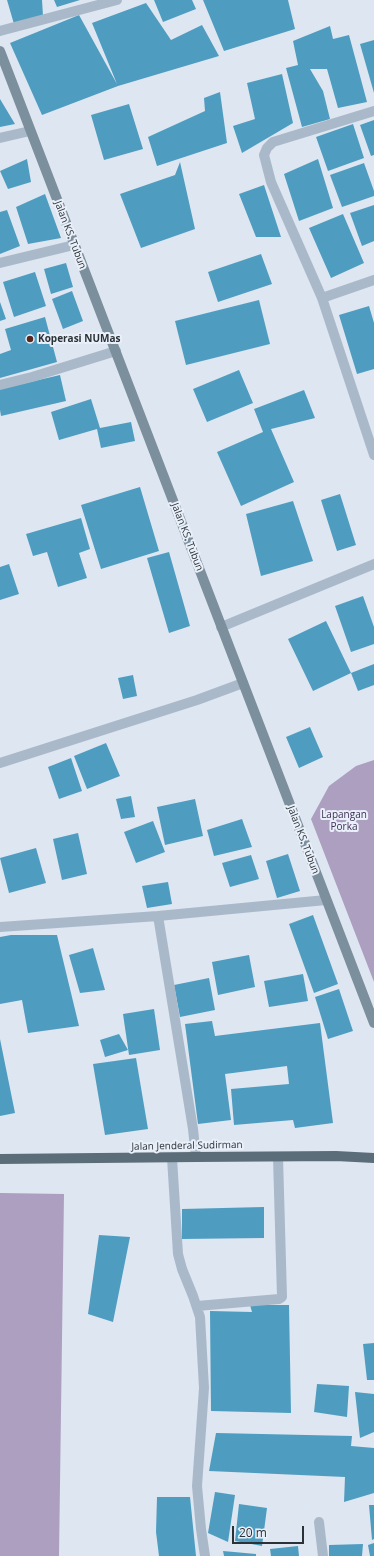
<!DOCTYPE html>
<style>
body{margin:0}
#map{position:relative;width:374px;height:1556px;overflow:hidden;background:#dee6f1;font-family:"Open Sans",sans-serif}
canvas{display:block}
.scale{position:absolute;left:232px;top:1526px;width:72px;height:18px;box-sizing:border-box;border:2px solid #2a3237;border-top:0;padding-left:5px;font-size:12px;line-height:14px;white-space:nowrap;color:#2a3237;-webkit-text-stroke:3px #eaf0f9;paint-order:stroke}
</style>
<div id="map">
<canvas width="374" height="1556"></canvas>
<div class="scale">20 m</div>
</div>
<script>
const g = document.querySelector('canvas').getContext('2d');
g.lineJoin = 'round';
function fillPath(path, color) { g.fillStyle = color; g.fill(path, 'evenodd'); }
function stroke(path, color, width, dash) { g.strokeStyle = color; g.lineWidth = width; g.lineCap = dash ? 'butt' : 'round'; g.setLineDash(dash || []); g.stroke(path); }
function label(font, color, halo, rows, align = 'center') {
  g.font = font + ' "Open Sans",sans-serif'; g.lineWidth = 4; g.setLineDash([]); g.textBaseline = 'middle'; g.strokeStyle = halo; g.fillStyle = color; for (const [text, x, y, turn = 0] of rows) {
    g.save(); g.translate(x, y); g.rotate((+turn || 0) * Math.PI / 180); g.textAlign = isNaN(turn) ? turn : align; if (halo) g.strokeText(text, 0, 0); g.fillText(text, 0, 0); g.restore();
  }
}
fillPath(new Path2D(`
 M374,760V982L311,819L329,786L356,766Z
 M0,1193L64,1194L59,1556H0Z`), '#ac9fc0');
fillPath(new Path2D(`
 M7,0H42L43,16L14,24Z
 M54,0H80L57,7Z
 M154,0H192L196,9L163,22Z
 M203,0H288L295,29L224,51Z
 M146,3L171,40L202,25L219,56L118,86L42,115L10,43L79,15L117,84L92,23Z
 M330,26L333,39L349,35L367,102L338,108L327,69H310L323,91L330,119L302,127L286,68L298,65L293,41Z
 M374,40V93L360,44Z
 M282,74L293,123L242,153L233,126L255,119L247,83Z
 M220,92L227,143L157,166L148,137L205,111L204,98Z
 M0,99L15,124L0,127Z
 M129,104L143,149L104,160L91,115Z
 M374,120V155L371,156L360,125Z
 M353,124L364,158L328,171L316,137Z
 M27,159L31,182L8,189L0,171Z
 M318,159L333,208L299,221L284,174Z
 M180,162L195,229L141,248L120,194L175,175Z
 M364,163L374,191V196L342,207L330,175Z
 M264,185L281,237H256L239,194Z
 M45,194L61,238L28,244L16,207Z
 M374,205V241L362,246L350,213Z
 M7,210L20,246L0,254V212Z
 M343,214L364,263L331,278L309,228Z
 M261,254L272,284L218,302L208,272Z
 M66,263L73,287L51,294L44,269Z
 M35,272L46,306L14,317L3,282Z
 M72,291L83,321L63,329L52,299Z
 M259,300L270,344L186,365L175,321Z
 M0,302L6,319L0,321Z
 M369,306L374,323V369L357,374L339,315Z
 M45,317L57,362L0,378V354L11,350L5,329Z
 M239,370L253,403L207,422L193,389Z
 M60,375L66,401L1,416L0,410V389Z
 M304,390L315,418L271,429L294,482L241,506L217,452L263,432L254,409Z
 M91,399L100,428L131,422L135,441L101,448L97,429L59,440L51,412Z
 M140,487L159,551L101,569L81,505Z
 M340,494L356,545L337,551L321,500Z
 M293,501L313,561L261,576L246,514Z
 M81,518L90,549L79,553L87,578L58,587L47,552L33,556L26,534Z
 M169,552L190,626L169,633L147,558Z
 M9,564L19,594L0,600V567Z
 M363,596L374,627V644L351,652L335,606Z
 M326,621L351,673L374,664V685L358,691L351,673L313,691L288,639Z
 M133,675L137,696L123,699L118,678Z
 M310,727L323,757L299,768L286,737Z
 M106,743L120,776L87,789L74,756Z
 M71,758L82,791L59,799L48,767Z
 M131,796L135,817L121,819L116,799Z
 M195,799L203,836L165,845L157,807Z
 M242,819L252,847L214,856L207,830Z
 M153,821L165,852L136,863L124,832Z
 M78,833L87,874L62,880L53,839Z
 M36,848L46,883L9,893L0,858Z
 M288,854L300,891L277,898L266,861Z
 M251,855L259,879L230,887L222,863Z
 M168,882L172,904L147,908L142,886Z
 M313,915L338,984L314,993L289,924Z
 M11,935H57L79,1026L28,1033L22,1000L0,1004V937Z
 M93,948L105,990L80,993L69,955Z
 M249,955L255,987L218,995L212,962Z
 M303,974L308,1001L269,1007L264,981Z
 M209,978L215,1010L180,1017L174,985Z
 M339,989L353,1031L328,1039L315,997Z
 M154,1009L160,1050L129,1055L123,1014Z
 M212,1021L215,1036L320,1023L333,1123L295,1128L293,1120L234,1125L231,1089L289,1084L287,1066L225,1074L231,1120L198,1124L185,1024Z
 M119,1034L128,1050L105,1057L100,1040Z
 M0,1039L15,1113L0,1116Z
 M136,1058L148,1129L105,1135L93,1064Z
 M264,1207V1238L182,1239V1209Z
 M99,1235L130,1237L113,1322L88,1314Z
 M250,1305H289L291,1413L211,1411L210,1311L252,1312Z
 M374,1343V1380H367L363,1344Z
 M317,1384L349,1386L347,1417L314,1412Z
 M355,1392L374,1394V1432L360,1438Z
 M216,1433L352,1436L351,1446L374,1448V1493L344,1502L345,1477L209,1471Z
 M215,1492L235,1495L228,1542L208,1533Z
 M157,1497H190L196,1556H159L156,1532Z
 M239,1504L267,1508L262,1546L235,1541Z
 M369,1505H374V1539L372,1540Z
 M374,1543V1556H370L368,1545Z
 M363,1544L362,1556H329V1545Z
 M298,1546L299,1556H271L270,1549Z
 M223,1551L256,1554V1556H224Z`), '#4e9dc0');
stroke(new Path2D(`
 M0,763L197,700L243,683`), '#aab9c9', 10);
stroke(new Path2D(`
 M0,31L117,0
 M374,111L273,142L267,148L264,155L271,182L322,298L374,455
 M0,138L30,131
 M0,263L74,245
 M322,298L374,280
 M0,385L32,377L116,351
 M221,627L374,564
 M158,916L193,1129L196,1157
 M0,927L158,916L326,900
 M172,1158L178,1254L182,1269L193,1296L200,1317L204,1388L197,1486L201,1529L205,1556
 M197,1306L279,1299L282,1297L278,1157
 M319,1522L323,1556`), '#aab9c9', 10);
stroke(new Path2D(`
 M0,51L374,1023`), '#7c8f9d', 10);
stroke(new Path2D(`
 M0,1159L196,1157L336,1156L374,1158`), '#5b6d78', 10);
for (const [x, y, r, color] of [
 [30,339,4,"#572821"]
]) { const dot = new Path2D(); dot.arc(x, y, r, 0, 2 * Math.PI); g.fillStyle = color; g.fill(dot); stroke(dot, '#eaf0f9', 1.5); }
label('10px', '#2a3237', '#eaf0f9', [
 ["Jalan KS. Tubun",70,235,69],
 ["Jalan KS. Tubun",187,537,69],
 ["Jalan KS. Tubun",303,840,69],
 ["Jalan Jenderal Sudirman",187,1146,-1]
]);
label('bold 10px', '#2a3237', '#eaf0f9', [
 ["Koperasi NUMas",38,339]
], 'left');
label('10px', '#3f2e54', '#eaf0f9', [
 ["Lapangan",344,815],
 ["Porka",344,827]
]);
</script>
